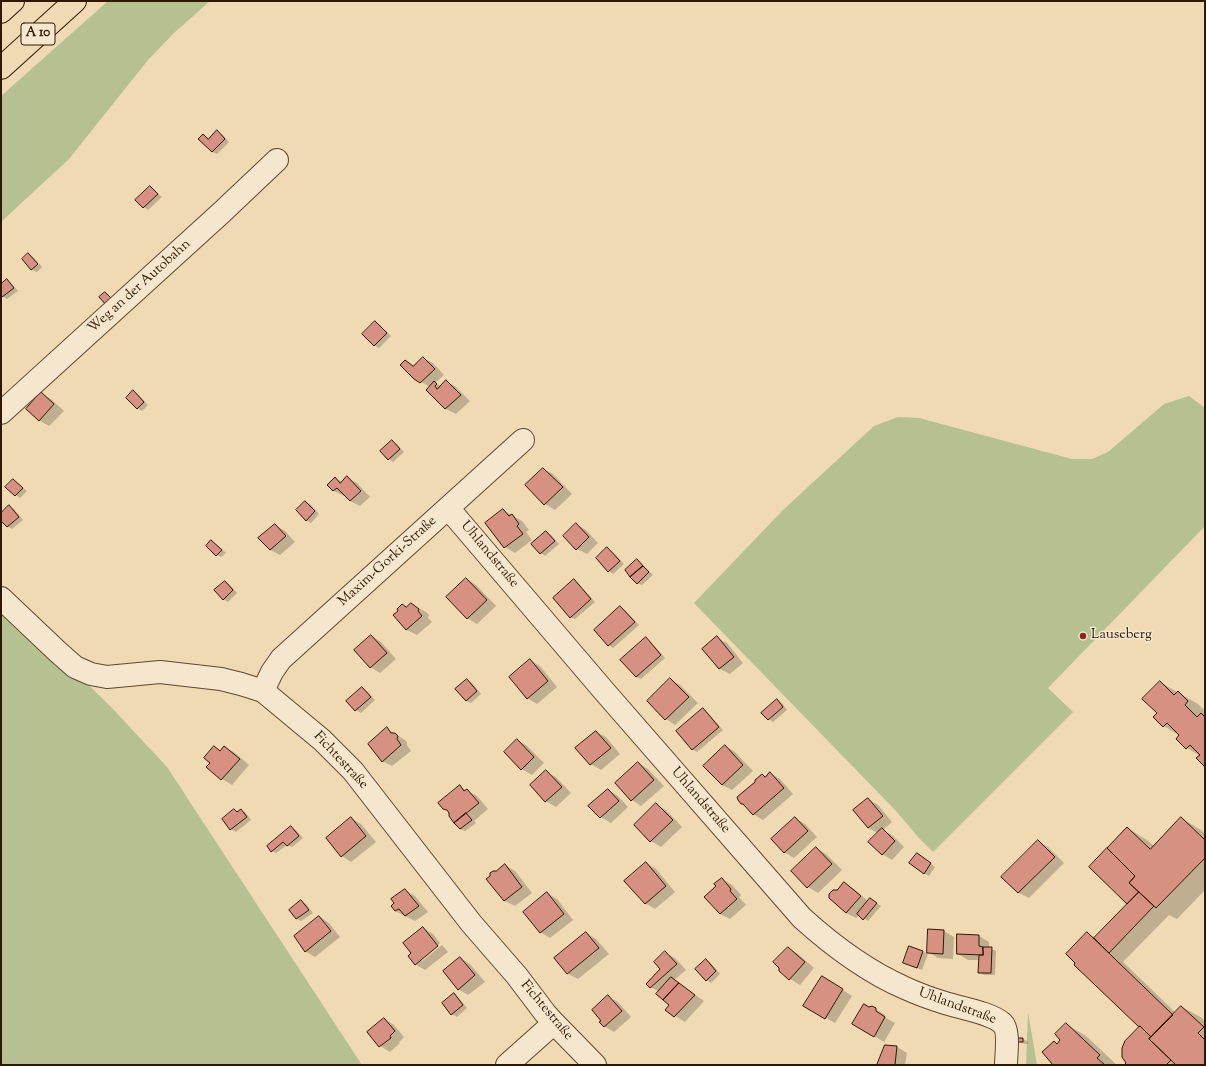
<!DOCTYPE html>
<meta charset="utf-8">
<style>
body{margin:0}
#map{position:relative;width:1206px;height:1066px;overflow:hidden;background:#efdab3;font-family:"Sorts Mill Goudy",serif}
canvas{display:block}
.frame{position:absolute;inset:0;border:2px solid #2f1802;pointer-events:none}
</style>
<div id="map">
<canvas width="1206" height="1066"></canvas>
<div class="frame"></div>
</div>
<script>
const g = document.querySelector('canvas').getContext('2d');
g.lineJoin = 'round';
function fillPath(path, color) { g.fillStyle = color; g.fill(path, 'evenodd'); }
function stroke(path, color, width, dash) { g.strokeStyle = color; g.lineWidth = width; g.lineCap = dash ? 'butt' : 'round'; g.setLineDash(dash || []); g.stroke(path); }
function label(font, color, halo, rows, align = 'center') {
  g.font = font + ' "Sorts Mill Goudy",serif'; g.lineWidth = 3; g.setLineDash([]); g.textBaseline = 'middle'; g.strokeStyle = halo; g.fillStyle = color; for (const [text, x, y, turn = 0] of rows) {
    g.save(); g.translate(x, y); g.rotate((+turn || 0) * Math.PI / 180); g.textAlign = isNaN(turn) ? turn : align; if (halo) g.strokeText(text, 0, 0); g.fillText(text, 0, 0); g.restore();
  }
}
fillPath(new Path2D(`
 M108,1H210L174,33L148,60L69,159L1,222V96Z
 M1189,396L1205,408V526L1048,688L1073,712L933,852L919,838L897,812L694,603L782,511L874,426L898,417L919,418L1072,459H1092L1108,452L1164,404Z
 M1,599L111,707L167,767L362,1065H1Z
 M1028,1012L1037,1065H1026Z`), '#b5c190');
fillPath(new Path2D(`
 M217,132L222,134L229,142L217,154L212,152L204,135L210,139Z
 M151,188L162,197L148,210L144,207Z
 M28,254L33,257L42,267L37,272L32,270L23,259Z
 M7,281L11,283L18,291L7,299L1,295V286Z
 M375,322L380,325L391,336L379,348L374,345Z
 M423,358L433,363L444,375L435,383L441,386L446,381L456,387L470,401L456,414L446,409L427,390L430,387L414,378L405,361L414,366Z
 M134,392L138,394L148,405L142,411L137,408Z
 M41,394L51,399L64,411L49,426L39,420Z
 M392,442L397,444L404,452L393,462L389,459Z
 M543,469L553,474L572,494L555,510L545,504L526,485Z
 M335,478L342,482L347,478L357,483L370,497L360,506L350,501L345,495L344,496L334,491Z
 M13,480L27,491L20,498L6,487Z
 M305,502L310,504L319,514L311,523L306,520Z
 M9,507L14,509L23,520L12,529L7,526L1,519V514Z
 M503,510L522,521L529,530L526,532L532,540L515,553L505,547L486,523Z
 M576,524L586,530L598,543L587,554L577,549Z
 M275,525L285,531L295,542L280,555L270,550L260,538Z
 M546,532L551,535L559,544L545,556L541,553Z
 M212,541L216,544L226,553L221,557L217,555Z
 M607,549L612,551L624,564L613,574L609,571Z
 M637,560L641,563L653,575L642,585L637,583Z
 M467,579L476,585L496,606L477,624L467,618Z
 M574,580L578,583L595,602L575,619L570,617Z
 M225,582L229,584L237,593L228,602L223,599Z
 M411,604L426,612L429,615L428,618L432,622L417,635L407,630L394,615L407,608Z
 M620,607L625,610L639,625L613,648L609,645Z
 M372,636L381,642L396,659L380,673L370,667Z
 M717,638L727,643L743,663L730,674L720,669L703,649Z
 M646,639L650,641L665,658L641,679L636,677Z
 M530,660L540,666L557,687L537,704L527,698Z
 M467,680L472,683L481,694L471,703L466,701Z
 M671,680L680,685L698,703L675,725L666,719Z
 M1160,682L1198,704L1205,711V766L1200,756L1187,748L1180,736L1164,726L1154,717L1158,713Z
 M363,688L367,691L375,700L361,713L356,710L347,701Z
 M777,700L782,703L787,710L773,722L769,719L763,713Z
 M703,709L707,712L723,730L697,752L692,749Z
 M387,729L405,740L407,742V745L411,751L392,766L382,761Z
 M596,732L606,737L620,754L601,770L591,764L576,748Z
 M517,740L527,746L544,763L532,775L522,769Z
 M725,746L735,752L753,771L732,790L722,785Z
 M225,747L235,753L249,765L232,785L222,779L211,763L215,748L221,751Z
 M638,763L648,769L664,786L641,806L632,800Z
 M546,772L556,777L571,793L556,807L546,801Z
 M770,773L780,779L793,794L763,820L753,814L762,775L766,777Z
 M460,787L477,796L488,809L474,821L476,823L465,831L460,829L449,811L444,808Z
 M608,790L618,796L628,807L611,823L601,817L590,806Z
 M868,799L878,805L892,822L883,830L892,835L904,847L892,860L882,854L878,833L868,828Z
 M656,804L666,810L682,827L661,847L651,841Z
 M235,810L239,812L241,810L246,813L251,820L236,832L231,829L223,819Z
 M351,818L361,824L376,842L351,862L342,856Z
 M795,818L805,824L817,837L794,858L784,852Z
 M1181,818L1201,830L1205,834V890L1177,919L1169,915L1123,962L1176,1013L1182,1007L1202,1018L1205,1022V1065H1125L1127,1063L1140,1027L1087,933L1096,938L1129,904L1090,867L1127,828L1147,840L1154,846Z
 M291,828L296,830L303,838L292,847L287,845L276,853L272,851Z
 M1038,842L1048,847L1064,863L1029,898L1019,893L1003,877Z
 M816,848L826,854L842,870L818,893L808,887L792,871Z
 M922,857L935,867L929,876L924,873Z
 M646,863L656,869L675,892L655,909L645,903Z
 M505,865L515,871L532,893L515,906L505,901L488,879Z
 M722,879L732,885L741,895L739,897L746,905L730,919L720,914L718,887Z
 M844,883L854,889L869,902H875L881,906L868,921L859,915L856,918L846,913L830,898Z
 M405,890L415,896L428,912L415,921L395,911Z
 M547,893L557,899L573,920L550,938L540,932Z
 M301,901L306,904L313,913L301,921L297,919L290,910Z
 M320,917L329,923L340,937L315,957L305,951Z
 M423,928L433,934L440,943L420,959L422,961L442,945L448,952L425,970L415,964L412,953Z
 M929,930L944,931L954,937L953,959L938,958L928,952Z
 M586,933L596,939L609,954L578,979L568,974L555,958Z
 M958,935L979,936L989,942V948L996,951L995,975H984L979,972L980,960H968L958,954Z
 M910,947L928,954L922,970L904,963Z
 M788,948L798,954L814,968L800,985L790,979L780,971Z
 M665,953L675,958L686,970L674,980L704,1001L685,1022L666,1010L671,1005L660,992L650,987L662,969Z
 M460,958L470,964L485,982L468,995L458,989Z
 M706,960L710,962L720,974L711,983L706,980Z
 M832,983L852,996L835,1023L804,1005Z
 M454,994L458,997L467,1008L457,1017L452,1014Z
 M608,997L618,1002L631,1017L614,1032L604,1026Z
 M872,1007L885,1015L886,1018L895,1023L884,1042L853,1023L868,1008Z
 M384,1019L394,1025L404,1037L399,1042L400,1043L390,1052L380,1046L368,1032Z
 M1066,1024L1086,1036L1117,1065H1055L1057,1044L1062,1040Z
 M1019,1039H1023L1028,1042V1044H1024L1019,1041Z
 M886,1046L897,1047L907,1053L905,1065H878Z`), '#0003');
const building = new Path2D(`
 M217,130L225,139L212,152L198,139L203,134L208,139Z
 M150,186L158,194L143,208L135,200Z
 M28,253L38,264L31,270L22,259Z
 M7,279L14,288L2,297L1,296V284Z
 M105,292L113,300L107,306L99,297Z
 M375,321L387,333L374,346L362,334Z
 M423,357L435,369L420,383L414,379L400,365L405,360L413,366Z
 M446,380L461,395L445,409L426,390L434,381L437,384L435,386L437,389Z
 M133,390L144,402L137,409L126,398Z
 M41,392L54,404L39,421L26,409Z
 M392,440L400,449L388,460L380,451Z
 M543,468L563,487L544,505L525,485Z
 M347,476L361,491L350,501L337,488L333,491L327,485L335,477L340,483Z
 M13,479L23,488L15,496L5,487Z
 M305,501L315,511L306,521L296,510Z
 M9,505L19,517L7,527L1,521V513Z
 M503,509L509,516L512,514L519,524L517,526L523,534L504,548L485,523Z
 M576,523L589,537L576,550L563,536Z
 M275,524L286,536L270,550L258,538Z
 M546,531L555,541L540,554L531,544Z
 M211,540L222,550L216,556L206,546Z
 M607,547L620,561L608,572L596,558Z
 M637,559L643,566L630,577L625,570Z
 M643,566L649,572L637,584L630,577Z
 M466,578L487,600L467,619L446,597Z
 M574,579L591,599L570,618L553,598Z
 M225,581L233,590L223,600L214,590Z
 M411,603L419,609L418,611L422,616L406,630L393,615L398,611L397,609L402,604L406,607Z
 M620,606L635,622L608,646L594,630Z
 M371,635L387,653L370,668L354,650Z
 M717,636L734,657L719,669L702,649Z
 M646,637L661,655L636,677L620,660Z
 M530,659L548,681L527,699L509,677Z
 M670,678L689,697L665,720L647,701Z
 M467,679L477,691L466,701L455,689Z
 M1160,681L1174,695L1178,691L1188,701L1185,705L1197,717L1201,713L1205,717V767L1196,758L1200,755L1190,745L1186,749L1176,739L1179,735L1167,723L1163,727L1153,717L1157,713L1142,699Z
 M362,687L371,697L355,711L346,701Z
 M777,699L783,707L768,720L761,713Z
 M703,708L719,727L692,750L676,731Z
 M387,727L391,733H395L398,736L397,739L401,745L382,762L368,744Z
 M596,731L611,748L590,765L575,748Z
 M517,739L534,757L521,770L504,752Z
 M725,745L743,765L722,785L703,766Z
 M214,746L220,751L224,746L240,759L221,780L206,767L210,763L204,758Z
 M638,762L654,780L631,801L615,783Z
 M546,770L562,787L545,802L530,785Z
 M770,772L784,788L753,815L743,804H741L738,800L737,797L755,782V780L762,774L765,777Z
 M460,785L464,791L467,789L479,803L454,823L449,816V813L447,810L443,809L438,803Z
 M608,789L619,801L600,818L588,806Z
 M868,798L883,816L868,828L853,810Z
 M656,803L673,820L650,842L634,825Z
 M234,809L237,812L241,809L247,817L230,830L222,819Z
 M466,813L472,820L460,829L454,823Z
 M351,817L366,836L341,857L326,838Z
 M795,817L808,831L784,853L771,839Z
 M1181,817L1205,840V858L1156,908L1129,883L1135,876L1107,848L1127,827L1150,849Z
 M291,826L299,836L287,846L283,842L271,852L267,846Z
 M882,828L895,841L882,855L868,842Z
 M1038,840L1055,857L1018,893L1001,877Z
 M816,847L832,864L807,888L791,871Z
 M1107,848L1135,876L1129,883L1139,892L1127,904L1089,867Z
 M917,853L931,863L924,874L909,863Z
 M646,862L666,886L645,904L624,881Z
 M505,864L522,887L504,901L486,879L490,876V873L493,871H496Z
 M722,878L731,889L730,891L737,899L720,914L704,897L716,886L714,884Z
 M844,882L861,896L846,913L829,898V894L833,890H837Z
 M405,889L419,906L405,916L399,909L395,911L391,906L394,903L391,899Z
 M547,892L564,914L540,933L523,912Z
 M1139,892L1154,906L1109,953L1094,938Z
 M870,898L877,903L863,920L857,914Z
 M301,900L309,910L296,919L289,910Z
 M319,916L331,931L305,952L294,936Z
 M423,927L438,946L415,965L408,956L411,953L403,943Z
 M928,929L944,930L943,954L927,953Z
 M586,932L599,948L567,974L554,958Z
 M1087,932L1173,1015L1151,1037L1140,1026L1139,1027L1074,965L1075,963L1066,954Z
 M957,934L979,935V946L983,947V955L957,954Z
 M909,946L923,951L917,968L903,963Z
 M788,947L805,962L789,980L779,971V968L773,962Z
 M983,947H992L991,973H978L979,955H983Z
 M665,951L677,964L650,988L646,984L660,969L654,962Z
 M460,957L475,975L458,990L443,971Z
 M706,959L716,971L706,981L695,969Z
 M822,976L843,989L825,1019L803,1006Z
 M671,977L679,983L663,1000L656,994Z
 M679,983L695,995L674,1017L665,1010L669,1005L663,1000Z
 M454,993L463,1005L451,1015L442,1003Z
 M608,995L622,1011L604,1027L599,1022L601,1021L592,1010Z
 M864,1004L869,1007L872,1006L876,1008V1011L885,1017L874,1037L852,1024Z
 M1181,1006L1204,1027L1198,1033L1205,1040V1065H1176L1149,1039Z
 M384,1018L395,1031L390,1036L391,1038L379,1047L367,1032Z
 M1066,1023L1100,1055L1097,1058L1105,1065H1053L1042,1052L1054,1041L1057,1044L1060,1040L1055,1034Z
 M1140,1026L1151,1037L1149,1039L1171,1060L1166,1065H1124L1126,1063L1122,1057V1048L1125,1041Z
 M1018,1038H1023V1042H1018Z
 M885,1045L897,1046L895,1065H877Z`);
fillPath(building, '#d69182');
stroke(building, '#2f1802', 1);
const minor = new Path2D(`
 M1,413L221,213L277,160
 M448,508L604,691L802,918C833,946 866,971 905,988C918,994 932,999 945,1003C961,1008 991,1013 1002,1023C1010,1030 1006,1055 1006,1065
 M1,598L58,652L75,667L91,674L107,677L160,672L221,679L241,684L263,691L322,740L353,771L471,923L517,976L545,1013L554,1023L595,1065
 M263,691L272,672L281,659L523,440
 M507,1065L554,1023`);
const highway = new Path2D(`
 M1,12L13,1
 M1,68L75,1`);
stroke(minor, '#5f482e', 24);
stroke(highway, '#2f1802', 24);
stroke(minor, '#f5e7ce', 22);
stroke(highway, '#efdab3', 22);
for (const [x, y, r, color] of [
 [1083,636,4,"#8f2418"]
]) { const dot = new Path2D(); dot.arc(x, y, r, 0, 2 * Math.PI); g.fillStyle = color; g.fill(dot); stroke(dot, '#f5e7ce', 1.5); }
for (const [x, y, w] of [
 [38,34,34]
]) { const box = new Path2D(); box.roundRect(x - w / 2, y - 11, w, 22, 3); g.fillStyle = '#f5e7ce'; g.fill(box); stroke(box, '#2f1802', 1); }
label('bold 13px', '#2f1802', null, [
 ["A 10",38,34]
]);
label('14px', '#2f1802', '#f5e7ce', [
 ["Weg an der Autobahn",140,287,-42],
 ["Uhlandstraße",489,555,50],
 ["Maxim-Gorki-Straße",388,562,-42],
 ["Fichtestraße",340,761,47],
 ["Uhlandstraße",700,801,49],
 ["Uhlandstraße",957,1007,20],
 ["Fichtestraße",546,1011,50]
]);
label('14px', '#2f1802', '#f5e7ce', [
 ["Lauseberg",1091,636]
], 'left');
</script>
